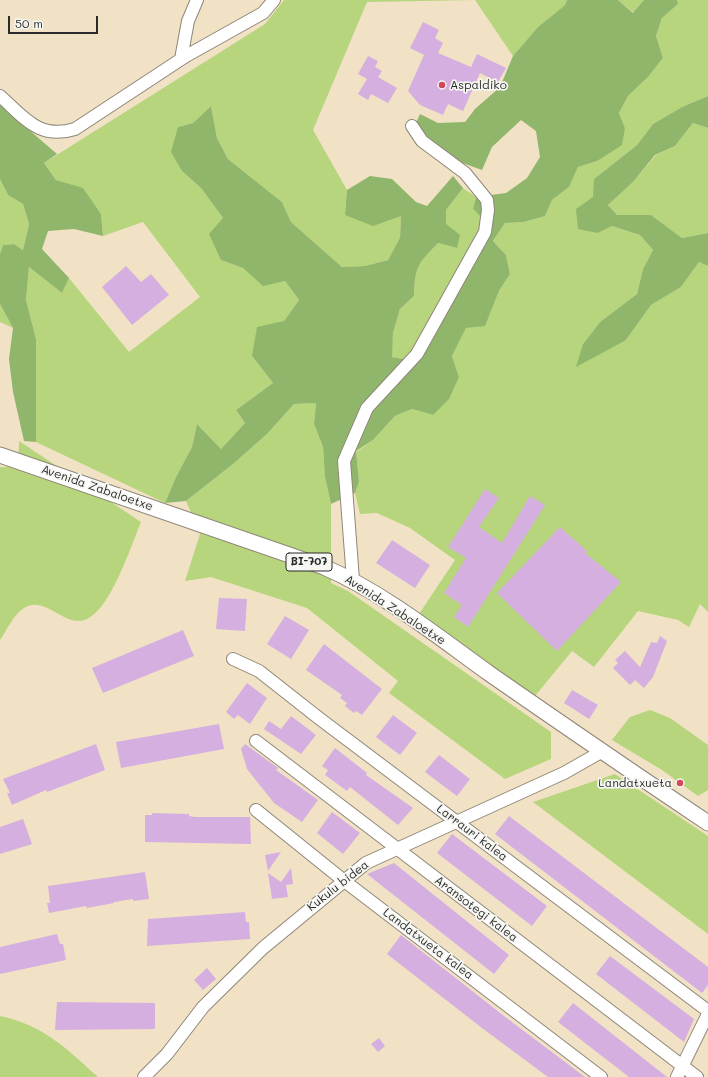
<!DOCTYPE html>
<style>
body{margin:0}
#map{position:relative;width:708px;height:1077px;overflow:hidden;background:#f1e2c5;font-family:Mali,sans-serif}
canvas{display:block}
.scale{position:absolute;left:8px;top:16px;width:90px;height:18px;box-sizing:border-box;border:2px solid #2b2b2b;border-top:0;padding-left:5px;font-size:12px;line-height:14px;white-space:nowrap;color:#2b2b2b;-webkit-text-stroke:3px #f6f6f2;paint-order:stroke}
</style>
<div id="map">
<canvas width="708" height="1077"></canvas>
<div class="scale">50 m</div>
</div>
<script>
const g = document.querySelector('canvas').getContext('2d');
g.lineJoin = 'round';
function fillPath(path, color) { g.fillStyle = color; g.fill(path, 'evenodd'); }
function stroke(path, color, width, dash) { g.strokeStyle = color; g.lineWidth = width; g.lineCap = dash ? 'butt' : 'round'; g.setLineDash(dash || []); g.stroke(path); }
function label(font, color, halo, rows, align = 'center') {
  g.font = font + ' Mali,sans-serif'; g.lineWidth = 3.5; g.setLineDash([]); g.textBaseline = 'middle'; g.strokeStyle = halo; g.fillStyle = color; for (const [text, x, y, turn = 0] of rows) {
    g.save(); g.translate(x, y); g.rotate((+turn || 0) * Math.PI / 180); g.textAlign = isNaN(turn) ? turn : align; if (halo) g.strokeText(text, 0, 0); g.fillText(text, 0, 0); g.restore();
  }
}
fillPath(new Path2D(`
 M284,0H567L565,5L538,27L513,56L475,0L367,2L313,130L347,190L345,215L401,216L400,239L388,260L365,266L342,267L291,222L282,202L228,159L217,138L211,106L193,123L178,127L182,171L201,188L223,218L221,260L243,268L263,285L285,281L299,300L284,321L252,356L273,383L236,410L245,423L221,449L197,424L192,447L176,477L165,503L36,442V339L26,300L29,267L62,293L69,278L129,352L200,297L143,222L103,236L101,214L83,189L56,180L44,163L265,24Z
 M618,0H644L634,13Z
 M677,0H708V96L682,107L653,124L637,145L594,179L598,233L612,226L640,235L653,250L643,269L637,294L600,322L583,344L626,340L651,305L681,287L699,262L708,266V612L700,604L689,627L678,620L638,611L594,667L572,651L535,696L419,614L455,560L410,528L377,513L360,514L355,493L359,482L356,452L373,440L395,416L412,409L433,415L459,377L452,356L466,328L485,325L499,291L510,274L506,255L493,241L505,223L524,222L545,216L552,200L569,187L578,167L597,161L625,128L619,113L628,96L648,77L663,58L656,36L662,18L678,4Z
 M693,123L708,128V233L682,238L651,215H617L608,205L633,182L656,155L675,146Z
 M0,179L8,195L23,204L29,224L23,250L14,244L3,245L0,254Z
 M463,188L476,197L473,209L483,218L435,328L415,361L391,357L393,333L400,309L414,296C415,266 418,264 438,243L457,248L446,224V210Z
 M0,304L13,328L0,322Z
 M316,403L314,424L323,447L325,477L331,504V583L348,591L551,732V759L505,779L389,693L398,681L307,608L211,577L185,581L200,534L186,501L233,464L267,434L294,404Z
 M19,441L141,522C131,546 111,608 87,619C65,629 45,594 24,608C13,615 7,630 0,640V467C18,469 19,456 19,441Z
 M650,710L670,718L708,745V790L698,796L662,770L612,740L630,717Z
 M615,774L708,836V934L533,802Z
 M0,1016C43,1025 66,1048 98,1077H0Z`), '#b6d57c');
fillPath(new Path2D(`
 M567,0H618L633,13L644,0H677L678,4L662,18L656,36L663,58L648,77L628,96L619,113L625,128L622,145L597,161L578,167L569,187L552,200L545,216L524,222L505,223L493,241L506,255L510,274L499,291L485,326L466,328L452,356L459,377L449,399L433,415L412,409L395,416L373,440L356,451L359,482L355,493L331,504L325,477L323,447L314,424L316,403L294,404L267,434L233,464L186,501L165,503L176,477L192,447L197,424L221,449L245,423L236,410L273,383L252,356L257,327L284,321L299,300L285,281L263,286L243,268L221,260L209,234L223,218L201,188L182,171L171,152L178,127L193,123L211,106L217,138L228,159L282,202L291,222L342,267L365,266L388,260L400,238L401,216L373,226L345,215L347,190L370,176L392,179L416,202L427,206L453,176L463,188L446,210V224L460,235L457,248L438,243C418,264 415,266 414,296L400,309L393,333L392,357L415,361L435,328L483,219L473,209L476,197L506,193L527,178L540,157L536,131L521,120L492,147L482,170L432,152L412,132L420,114L438,123L465,122L475,109L500,87L513,56L538,27L565,5Z
 M708,96V128L693,123L675,146L655,155L633,182L608,205L617,215H651L682,238L708,233V266L699,262L681,287L651,305L626,340L576,367L583,344L600,322L637,294L643,269L653,250L640,235L612,226L598,233L578,229L576,209L593,197L594,179L637,145L653,124L682,107Z
 M0,105L57,154L44,163L56,180L83,188L101,214L103,236L74,229L48,231L42,249L69,278L62,293L29,267L26,300L36,339V442L24,441L13,392L9,359L13,328L0,304V254L3,245L14,244L23,250L29,224L23,204L8,195L0,179Z`), '#90b66c');
fillPath(new Path2D(`
 M423,22L439,30L435,38L443,43L438,53L471,67L477,54L506,68L498,82L480,73L463,111L448,104L443,115L420,105L408,91L424,55L410,48Z
 M368,56L378,61L375,67L382,71L378,77L397,88L388,103L371,94L368,100L358,94L367,79L358,74Z
 M126,266L141,282L151,274L169,295L132,325L102,287Z
 M485,489L499,498L479,527L502,543L530,496L545,505L468,627L454,617L462,605L444,593L466,558L448,547Z
 M560,527L587,551L585,553L621,582L557,651L497,593Z
 M392,540L430,565L415,588L376,563Z
 M219,598L247,599L245,631L216,629Z
 M285,616L309,630L291,659L267,644Z
 M183,630L194,656L103,693L92,668Z
 M660,636L667,641L653,677L644,688L635,680L630,685L613,668L618,663L615,660L625,651L640,667L651,642L657,643Z
 M324,644L382,689L362,715L356,711L354,713L345,706L347,703L340,698L342,695L306,670Z
 M247,683L267,698L250,724L238,715L234,719L226,712Z
 M572,690L598,705L589,719L564,703Z
 M393,715L417,733L400,755L376,737Z
 M291,716L316,735L301,754L264,729L269,721L281,729Z
 M219,724L224,749L121,768L116,742Z
 M96,744L105,770L47,792L46,790L12,805L7,793H10L3,779Z
 M245,744L278,768L276,770L318,800L302,822L274,803L247,769L241,749Z
 M335,748L367,773L366,775L413,808L398,825L350,787L347,791L325,775L328,770L322,766Z
 M439,755L470,779L457,796L425,772Z
 M332,812L360,833L343,854L317,833Z
 M152,813L189,814V816L195,817H250L251,844L145,842V815H152Z
 M509,816L708,967V985L702,993L495,834Z
 M23,819L32,844L0,854V827Z
 M452,834L547,906L532,926L437,853Z
 M281,852L268,871L265,855Z
 M394,863L509,955L494,974L367,874Z
 M291,868L293,884L286,885L288,897L272,899L268,873L281,882Z
 M145,872L149,899L133,901V899L114,902V903L87,908L86,906L49,913L47,903H50L48,886Z
 M245,912L246,922H249L250,939L147,946L148,919Z
 M57,934L60,944H63L66,960L0,974V947Z
 M401,935L504,1016L585,1077H548L482,1028L387,954Z
 M610,956L694,1019L684,1042L596,974Z
 M207,968L216,979L203,990L194,980Z
 M57,1002L155,1003V1029L55,1030Z
 M573,1003L667,1077H629L558,1022Z
 M379,1038L385,1046L378,1052L371,1044Z`), '#d5afe0');
const minor = new Path2D(`
 M181,59L188,21L197,0
 M0,96C25,118 39,140 75,129L186,56L263,13L274,0
 M353,580L344,461L367,408L417,354L485,232L488,210L487,200L465,173L422,141L412,126
 M233,659L259,671L320,719L708,1011
 M256,741L697,1077
 M256,810L343,880L601,1077
 M144,1077L167,1054L203,1007L263,948L366,863L564,773L601,752
 M677,1077L708,1014`);
const major = new Path2D(`
 M0,455L324,567C384,593 437,636 490,674C562,724 635,774 708,823`);
stroke(minor, '#8e8678', 14);
stroke(major, '#8e8678', 17);
stroke(minor, '#fff', 12);
stroke(major, '#fff', 15);
for (const [x, y, r, color] of [
 [442,85,4,"#d1495b"],
 [680,783,4,"#d1495b"]
]) { const dot = new Path2D(); dot.arc(x, y, r, 0, 2 * Math.PI); g.fillStyle = color; g.fill(dot); stroke(dot, '#f6f6f2', 1.5); }
for (const [x, y, w] of [
 [309,562,46]
]) { const box = new Path2D(); box.roundRect(x - w / 2, y - 9, w, 18, 3); g.fillStyle = '#f6f6f2'; g.fill(box); stroke(box, '#2b2b2b', 1); }
label('bold 11px', '#2b2b2b', null, [
 ["BI-707",309,562]
]);
label('12px', '#2b2b2b', '#f6f6f2', [
 ["Aspaldiko",450,85],
 ["Landatxueta",672,783,"right"]
], 'left');
label('12px', '#2b2b2b', '#f6f6f2', [
 ["Avenida Zabaloetxe",97,488,19],
 ["Avenida Zabaloetxe",395,610,33],
 ["Larrauri kalea",472,833,37],
 ["Kukulu bidea",338,886,-38],
 ["Aransotegi kalea",476,909,37],
 ["Landatxueta kalea",428,944,37]
]);
</script>
